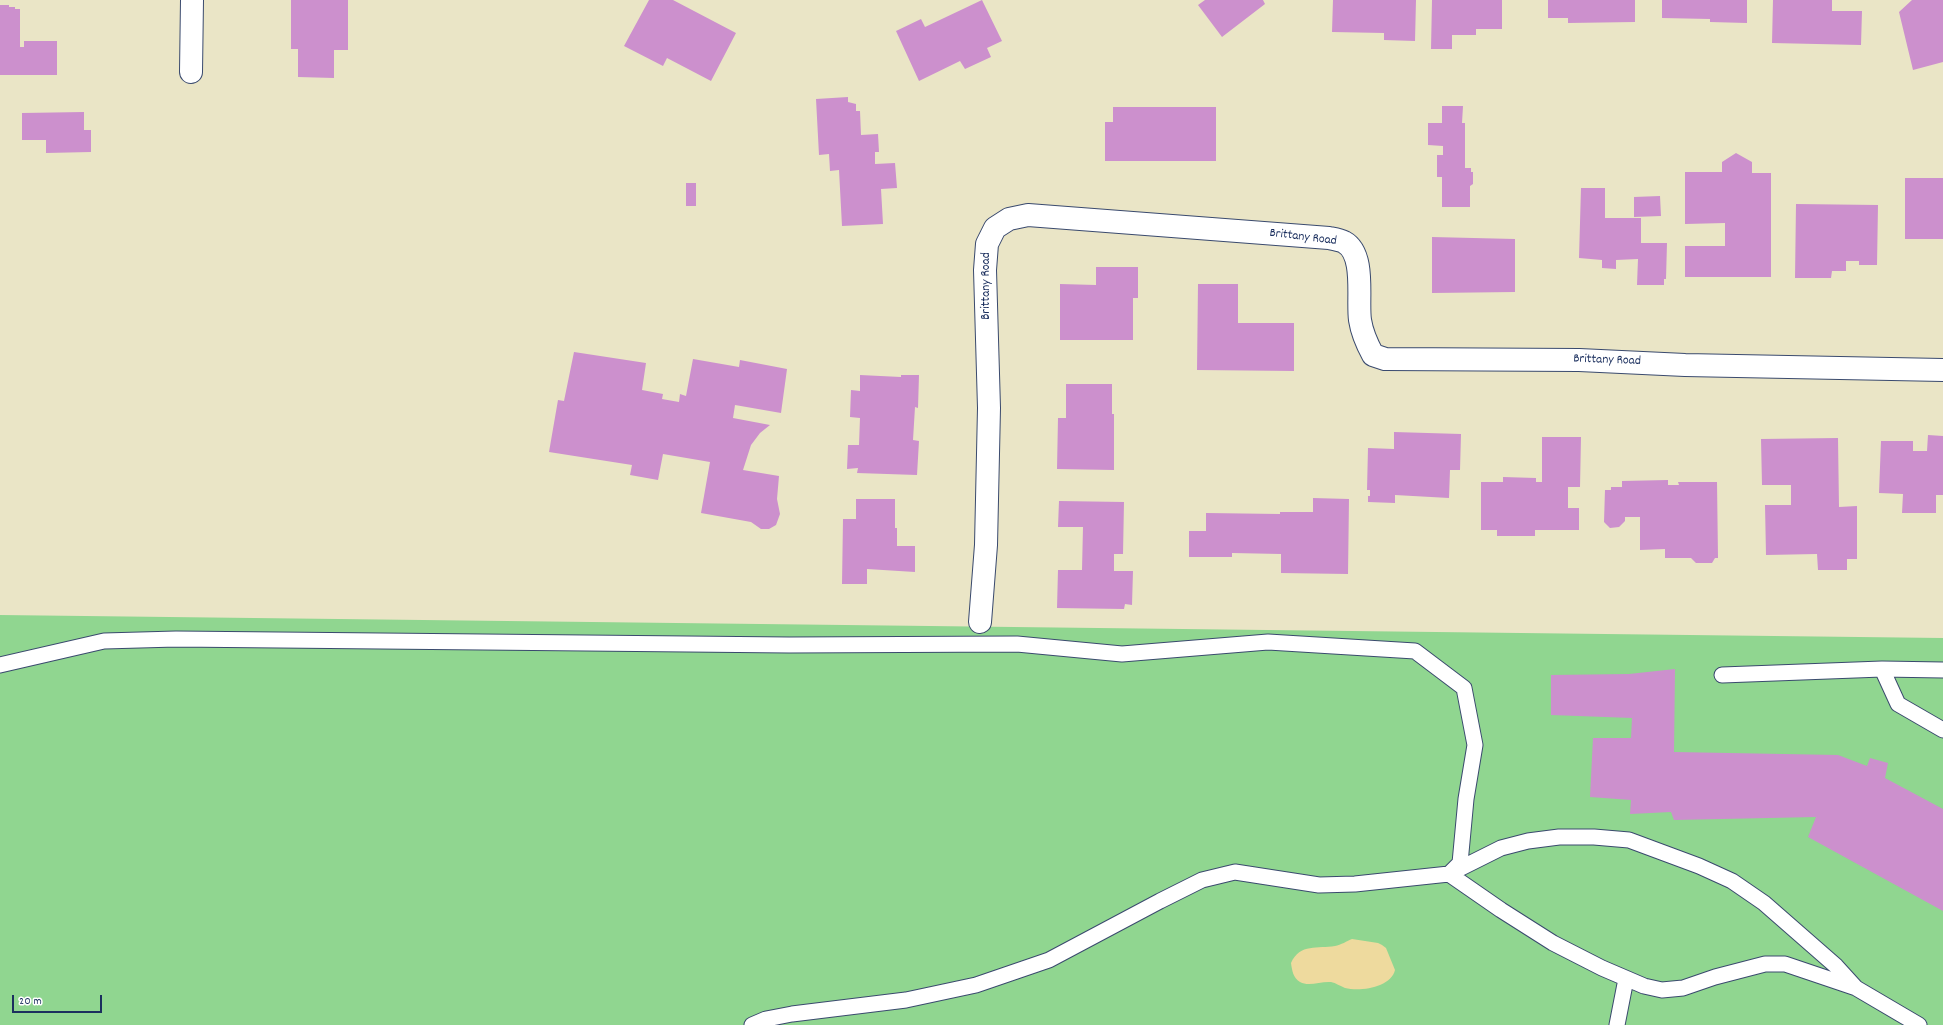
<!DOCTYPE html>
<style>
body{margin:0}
#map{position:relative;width:1943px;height:1025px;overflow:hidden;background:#eae5c6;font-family:Dekko,sans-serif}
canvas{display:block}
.scale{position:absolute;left:12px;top:995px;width:90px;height:18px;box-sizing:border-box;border:2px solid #1b2f5e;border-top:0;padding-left:5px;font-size:12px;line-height:14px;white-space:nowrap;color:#1b2f5e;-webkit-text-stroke:3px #fff;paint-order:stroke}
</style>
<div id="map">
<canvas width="1943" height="1025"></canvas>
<div class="scale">20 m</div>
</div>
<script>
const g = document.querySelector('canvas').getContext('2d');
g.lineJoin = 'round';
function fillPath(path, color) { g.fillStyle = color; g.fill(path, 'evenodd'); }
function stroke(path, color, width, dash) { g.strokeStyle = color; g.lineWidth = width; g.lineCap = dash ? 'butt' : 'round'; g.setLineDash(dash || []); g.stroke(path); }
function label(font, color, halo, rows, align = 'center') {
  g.font = font + ' Dekko,sans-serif'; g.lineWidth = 3.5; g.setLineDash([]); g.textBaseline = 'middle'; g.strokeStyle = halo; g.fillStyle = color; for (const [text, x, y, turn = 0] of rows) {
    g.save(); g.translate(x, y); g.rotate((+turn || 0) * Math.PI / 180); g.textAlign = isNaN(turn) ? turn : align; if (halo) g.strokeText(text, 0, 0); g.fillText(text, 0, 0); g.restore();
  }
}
fillPath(new Path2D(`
 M0,615L1943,638V1025H0Z`), '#90d690');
fillPath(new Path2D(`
 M1352,939L1378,943L1382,945L1386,948L1395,970C1391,987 1361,992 1345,988C1340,986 1336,983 1331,982C1321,981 1309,987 1300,982C1293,978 1292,970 1291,963C1300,943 1318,949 1335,946C1341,945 1347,941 1352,939Z`), '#eeda9e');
fillPath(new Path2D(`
 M291,0H348V50H334V78L298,77V49H291Z
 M649,0H673L736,33L711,81L667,58L663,66L624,46Z
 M982,0L1002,41L987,48L991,57L965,69L960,61L919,81L896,31L921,19L925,27Z
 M1205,0H1263L1265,4L1222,37L1198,5Z
 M1333,0H1416L1415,41L1384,40V33L1332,32Z
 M1432,0H1502V29H1476V35H1452V49H1431Z
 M1548,0H1635V22L1568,23V18H1548Z
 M1662,0H1747V23L1710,22V19L1662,18Z
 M1773,0H1832V11H1862L1861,45L1772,43Z
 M1912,0H1943V62L1913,70L1899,12Z
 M0,5H9V7H15V9H20V47H24V41H57V75H0Z
 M848,97V102L856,104V111H860L861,135L878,134L879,152H875V164L895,163L897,188L881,189L883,224L842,226L839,170L830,171L829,154L819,155L816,99Z
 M1442,106H1463L1462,123H1465V168H1471V172H1473V184L1470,186V207H1442V177H1437V155H1443V146L1428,145V123H1442Z
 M1113,107H1216V161H1105V122H1113Z
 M84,112V130H91V152L46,153V140H22V113Z
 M1736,153L1752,162V173H1771V277H1685V246H1725V223L1685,224V172H1722V162Z
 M1905,178H1943V239H1905Z
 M686,183H696V206H686Z
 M1581,188H1605V218H1641V243H1667L1666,279H1664V285H1637L1638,259L1616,260V269L1602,268V260L1579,258Z
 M1660,196L1661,216L1634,217V197Z
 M1796,204L1878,205L1877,265H1859V261H1846V271H1832L1831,278H1795Z
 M1432,237L1515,239V292L1432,293Z
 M1096,267H1138V298H1133V340H1060V284L1096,285Z
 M1198,284H1238V323H1294V371L1197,370Z
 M574,352L646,363L642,390L663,394L662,399L679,402L680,394L686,396L693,359L739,367L740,360L787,369L781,413L735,405L733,418L770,425L760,433L751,445L743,470L779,476L777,499L780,514L776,525L769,529H761L751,522L701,513L710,462L663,454L658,480L630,475L632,465L549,452L558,400L564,401Z
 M860,375L901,377V375H919L918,408L915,407L913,440L919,441L917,475L857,473L858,468L847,469L848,445H859L860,418L850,417L851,390L860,391Z
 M1066,384H1112V414H1114V470L1057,469L1058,418H1066Z
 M1394,432L1461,434L1460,470H1450L1449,498L1395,495V503L1368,502V496H1370V490H1367L1368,448L1394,449Z
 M1928,435L1943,436V495H1936V513H1902L1903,494L1879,493L1881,441H1913V451H1927Z
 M1542,437H1581L1580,487H1568V508H1579V530H1535V536H1497V530H1481V482H1503V477L1536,478V482H1542Z
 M1838,438L1839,507L1857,506V559H1847V570H1818L1817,554L1766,555L1765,505H1791V485H1762L1761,439Z
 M1668,480V485H1679L1678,482H1717L1718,558H1715L1712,563H1696L1691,558H1665V549L1640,550V517H1625V521L1619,527L1610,528L1604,522L1605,490H1611V487H1622V481Z
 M1313,498L1349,499L1348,574L1281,573V554L1232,553V557H1189V531H1206V513L1280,514V512H1313Z
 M856,499H895V528H897V546H915V572L867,569V584H842L843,519H856Z
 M1059,501L1124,502L1123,554H1114V571H1133L1132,605L1125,604L1124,609L1057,608L1058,570H1082L1083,527H1058Z
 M1675,669L1674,752L1838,755L1867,766L1870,758L1888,763L1885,778L1943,809V911L1808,837L1816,817L1674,820L1671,812L1630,814L1631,800L1590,797L1593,738H1631L1632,718L1551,715V675L1629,674Z`), '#cc90cd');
const service = new Path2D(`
 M0,665L104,641L176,639L789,645L1017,644L1122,654L1268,642L1415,651L1464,688L1475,745L1466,799L1460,863L1449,874L1501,848L1528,841L1559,837H1594L1629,840L1699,866L1732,881L1764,903L1836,966L1856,988
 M1882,669L1898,704L1943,730
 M1722,675L1882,669L1943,670
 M752,1025L766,1019L792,1014L906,1000L976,985L1049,960L1160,901L1202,880L1235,872L1319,885L1355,884L1449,874L1501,910L1553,943L1602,968L1644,986L1662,990L1683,988L1715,977L1765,964H1785L1856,988L1919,1025
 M1617,1025L1626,979`);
const minor = new Path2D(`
 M191,72L192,0
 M980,622L986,545L989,408L985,270L987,244L995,228L1009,219L1028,215L1329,238C1334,239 1340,240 1344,242C1366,254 1357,299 1360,320C1362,333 1367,344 1373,355L1385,359L1579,360L1685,365L1943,370`);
stroke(service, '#3a4a6e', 17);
stroke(minor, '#3a4a6e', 24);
stroke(service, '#fff', 15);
stroke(minor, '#fff', 22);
label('13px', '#1b2f5e', '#fff', [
 ["Brittany Road",1303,238,7],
 ["Brittany Road",987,286,-90],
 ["Brittany Road",1607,361,2]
]);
</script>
